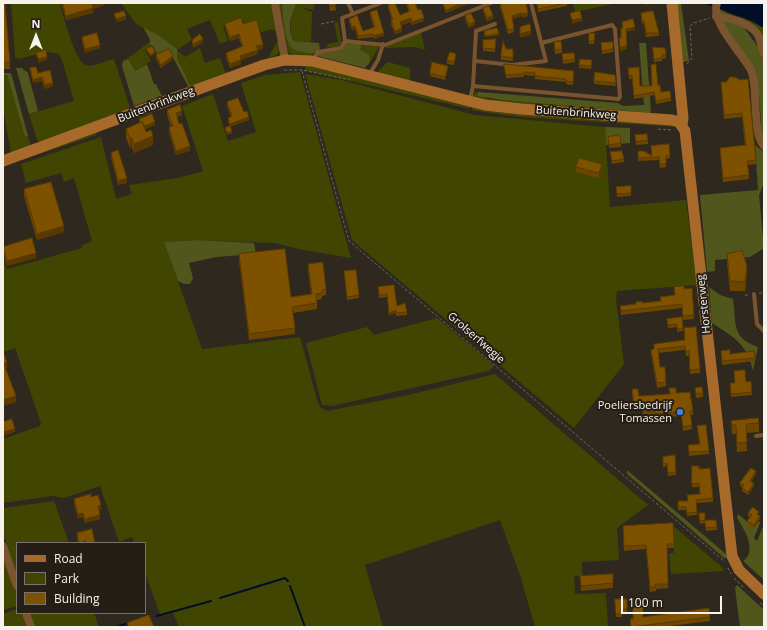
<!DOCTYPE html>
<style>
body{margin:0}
#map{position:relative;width:767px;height:630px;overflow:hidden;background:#2e281f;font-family:"Open Sans",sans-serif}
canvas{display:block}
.frame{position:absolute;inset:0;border:4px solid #f6f2ec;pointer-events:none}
.legend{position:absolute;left:16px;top:542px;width:130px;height:72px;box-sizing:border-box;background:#241e16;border:1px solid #78736c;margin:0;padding:5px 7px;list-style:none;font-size:12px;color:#f6f2ec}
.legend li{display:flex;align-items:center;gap:8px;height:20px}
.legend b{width:20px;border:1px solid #78736c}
.north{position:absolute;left:16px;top:16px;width:40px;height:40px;-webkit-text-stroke:3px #241e16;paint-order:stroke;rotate:0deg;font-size:11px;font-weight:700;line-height:16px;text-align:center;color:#f6f2ec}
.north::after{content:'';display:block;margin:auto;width:14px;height:18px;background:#f6f2ec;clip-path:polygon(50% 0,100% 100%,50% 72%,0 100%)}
.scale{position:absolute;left:621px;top:596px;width:101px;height:18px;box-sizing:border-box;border:2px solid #f6f2ec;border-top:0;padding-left:5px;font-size:12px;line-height:14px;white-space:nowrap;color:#f6f2ec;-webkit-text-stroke:3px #241e16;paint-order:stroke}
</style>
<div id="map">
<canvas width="767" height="630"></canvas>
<div class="frame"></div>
<ul class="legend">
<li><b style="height:5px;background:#a76a2b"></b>Road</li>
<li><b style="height:11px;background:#404602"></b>Park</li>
<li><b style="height:11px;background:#7d5100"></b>Building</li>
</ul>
<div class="north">N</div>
<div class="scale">100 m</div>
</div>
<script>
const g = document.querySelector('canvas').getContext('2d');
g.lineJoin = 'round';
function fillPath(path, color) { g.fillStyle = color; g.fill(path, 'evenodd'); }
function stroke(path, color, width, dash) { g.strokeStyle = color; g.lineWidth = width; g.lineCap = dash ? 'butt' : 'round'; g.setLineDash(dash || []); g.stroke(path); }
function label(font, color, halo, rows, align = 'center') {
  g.font = font + ' "Open Sans",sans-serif'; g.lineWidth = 4; g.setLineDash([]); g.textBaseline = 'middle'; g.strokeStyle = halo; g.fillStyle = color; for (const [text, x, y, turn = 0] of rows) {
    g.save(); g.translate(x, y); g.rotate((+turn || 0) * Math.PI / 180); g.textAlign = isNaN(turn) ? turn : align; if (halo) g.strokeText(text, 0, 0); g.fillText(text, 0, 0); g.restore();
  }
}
fillPath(new Path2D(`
 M11,3H69L60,5C64,17 75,62 86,65C93,67 106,61 114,59L130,108L128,113L42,145L37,140L29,114L74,101L63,63L59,54L47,52L18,59L15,57Z
 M121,3H273L278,30L274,31L273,29L261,32L257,20L245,24L243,20L223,26L228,41L220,44L210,20L187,29L192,40L177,50L185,57L200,48L205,63L220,58L226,74L191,87L177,58V49L160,36L136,24Z
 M279,3H282L288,42L299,52L312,54L310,57L294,55L288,52Z
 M296,3H315L313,10L300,7L312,12L311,42L294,41C287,27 292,16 296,3Z
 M573,3H617L575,12Z
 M739,16L764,28V45Z
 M338,22L342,43L339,46L326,48L328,44L338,42L334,23Z
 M421,32L425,50L415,47L385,48V46Z
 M277,42L279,43L280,49L277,55L262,60L268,58Z
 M148,43L151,45L145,50L151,61L135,71H133L127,59Z
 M362,44L380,46L370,62L367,54L361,52L360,49Z
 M388,62L410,68V83L378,74L379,70Z
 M306,65L471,105L470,109L305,70Z
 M300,72L351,258L303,250L274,243L197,240L164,242L202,349L300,337L318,403L320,407L327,411L404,396L495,374L648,505L617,528L619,560L582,562V576H574L575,594L606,593L608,627H535L520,575L500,520L365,565L383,627H179L173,613L161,617L145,573V543H134L132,537L119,542L100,486L64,498L52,496L3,503V439L40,426L41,423L15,348L3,352V259L7,269L82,248L81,246L92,241L74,178L64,182L61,173L26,183L21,164L101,137L116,199L132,194L129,185L178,178L203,171L182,106L213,94L228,141L256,132L241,83L265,75Z
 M305,74L341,80L475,115L605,127L610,207L686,200L697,285L617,291L616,299L624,364L574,428L352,240Z
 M7,75L25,137L28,136L31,146L11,154L3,107V76Z
 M475,92H478L476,93L488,99L593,107L627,112H651V116L512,106L473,97Z
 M473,106L672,124L678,127L535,118L504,115L472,110Z
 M98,132L96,135L22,160L23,158Z
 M437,318L494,366L488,371L332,406L322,405L306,343L367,327L374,335Z
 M54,501L69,543H17V574L3,534V508Z
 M673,526L722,567L724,571L671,574L669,553H674Z
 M3,554L17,591V606L3,610Z
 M17,609V613H24L28,627H3V614Z
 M30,613H94L99,627H35Z`), '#404602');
fillPath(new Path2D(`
 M282,3H296C292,16 286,27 294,41L319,43L320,49L312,54C306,53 298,52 293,49C284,43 283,13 282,3Z
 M675,3H681L689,61L682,62Z
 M719,8L739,21L764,55V139L762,136C760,120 761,97 756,82C747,56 723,35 719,8Z
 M143,27L160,36L177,49V58L191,87L189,88L169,50L158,56L153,46L149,44L150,40Z
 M346,43L362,44L360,50L369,55L370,62L365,68L317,56L319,53L342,50Z
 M639,43H646L651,112L649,113L502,100L477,96L478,92L618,103L623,106L644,105Z
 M128,59L135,71L147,64L154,84H156L162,96L134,106L122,66L123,61Z
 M16,68H22L28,73L38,111L29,114Z
 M3,73H10L12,76L28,136L25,137L7,75L3,76Z
 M605,127L630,128V143L606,145Z
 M755,145L764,152V183L759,195L764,248L750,257L715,260V271L707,272L700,195L758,190Z
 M197,240L254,243L256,254L216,257L189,263L193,278L190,284H184L178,281L164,242Z
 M709,287L720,295L733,299C737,323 730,337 758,347L753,371C748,344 733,337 712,323Z
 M627,470L726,554L727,558H724L627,474Z
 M738,514L751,525L759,521L760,523L754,538L757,541L764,524V580L743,561C758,551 744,529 737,518Z
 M737,585L764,610V627H740L735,588Z`), '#50561c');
fillPath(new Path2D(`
 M703,3L764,4V28L752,21Z`), '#000e28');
stroke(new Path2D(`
 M290,586L305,627
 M220,598L285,578L288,581
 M157,616L211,601
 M116,627L129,623`), '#000e28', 2);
stroke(new Path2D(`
 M321,24L336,21
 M687,64L692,58L690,26L694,23L710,18
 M284,70H302L350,80
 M302,71L349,241L725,562
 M658,129L671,130
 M759,293H763L764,288
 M745,295H748
 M728,568L731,574
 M734,578L744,588
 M760,603L764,606`), '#6d675f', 1, [3, 2]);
stroke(new Path2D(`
 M348,3L353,14
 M381,3L342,18L345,41L385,45L491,3
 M313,59L318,52L341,48L345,41
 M475,61L512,65L546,61L531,3
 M369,75L378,60L383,44
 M473,86L618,99L620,97L615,29L612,25L541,43
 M470,100L473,86L476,31L495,24
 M754,294L757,324L764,331
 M756,436L764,435`), '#7a542f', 4);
stroke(new Path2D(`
 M275,3L285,60
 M717,3C710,22 742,53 751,70C759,87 751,131 764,146
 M716,16C728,17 751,23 758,35C761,40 761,47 764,53
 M3,546L17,586
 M26,613L31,627`), '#7a542f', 8);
stroke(new Path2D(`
 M672,3L683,118L682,125
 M3,161L264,65L285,60L312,61L485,105L521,109L672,120L679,122L685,131L732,556L739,570L764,594`), '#a76a2b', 11);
fillPath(new Path2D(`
 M62,3H104V5L93,9V13L66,20L62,6Z
 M329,3H335L336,10L330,11Z
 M406,3H415L418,10L424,21L412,25L411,22L401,25L402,32L395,34L391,24V20H392L388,8V5L400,15L409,12Z
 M442,3H470L446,13Z
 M503,3L528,16L522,18V16L512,19L514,32L508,34L500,7V4Z
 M537,3H567V6L538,12Z
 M3,5L10,62V69H3Z
 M483,8L493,19L487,21L483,11Z
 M370,12L384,36L374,39L373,37L358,39L355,29L352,30L349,22V19L363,31L374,28L370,15Z
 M641,13L659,33V36L646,37L644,24L642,25Z
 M465,15L475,25L469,28L465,19Z
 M225,24H243L263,49L258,50V54L241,60V64L230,68L226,57V53L242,47L239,38L230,41L225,27Z
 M484,32L499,33V35L485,37Z
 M589,33L595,36L594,44H589Z
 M82,37L100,48L85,53L82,41Z
 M496,39L495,52L483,51V48Z
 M192,40L203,42L194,48L192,43Z
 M554,42L562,49V53L555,54Z
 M613,42V52L602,54L601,43Z
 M653,47L666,55V58L662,59V61L654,62Z
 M506,49H513V61L501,60V56Z
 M562,54L575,59V62L563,64Z
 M156,55L173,59L161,68L156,58Z
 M456,57L454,65L447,64V60Z
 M592,63L591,69L579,68V65Z
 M504,64L574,74L573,85L566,84V82L535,79V76L524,75V77L506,78Z
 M30,68L38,73L53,86L45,89L42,81L33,83L30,71Z
 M628,68L640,86L658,85L661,92L671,98V101L656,104L654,95L634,99L632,79H629Z
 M448,69L445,80L430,76V73Z
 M615,75L616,86L594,84V81Z
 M735,77L756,160V164L748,165L749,179L723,182L720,148L745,145L742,117L724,119L721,82H726Z
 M227,102L244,112L249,120L230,127L232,133L227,135L225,128L230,126L228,121V118L231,117L227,106Z
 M167,110L182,115L177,117L190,151L176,155L169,132V127L171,126L167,115Z
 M139,119L155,125L145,129L153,145L134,153L132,147L130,148L126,138V129L139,123Z
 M635,135L648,140V144L636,145Z
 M608,137L621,143V147L609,148Z
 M651,146L670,155V158L666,159V167L660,168L659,160L638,161V151L652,155Z
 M610,152L624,159V162L612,164Z
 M111,153L127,183L118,185L111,157Z
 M576,167L602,169L599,178L576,172Z
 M631,186V196L617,197L616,187Z
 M24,189L64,232L37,240L24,196Z
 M3,247L36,258L7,266L3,252Z
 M239,254L291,297L311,294L308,270V264L326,289V295L322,296V299L317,300V309L293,313L295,328V334L249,340L239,261Z
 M727,254L747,275L745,291H730L727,264Z
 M344,271L359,295V298L347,300Z
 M394,285L397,306L407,312V315L396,316V313L389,316L387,297L379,298L378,287Z
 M674,287L684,289L694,315V319L683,320L682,308L621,315L620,306L660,301V297L675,295Z
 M682,317L683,331L677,332V327L668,328L667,319Z
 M684,328L700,369V373L690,374L689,356H686L685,350L658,353L660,367L666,382V386L657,388L651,354V350L654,349V344L685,340Z
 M721,351L730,354L754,351L755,361L722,365Z
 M746,382L752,392V395L731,397L730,383Z
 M669,388L676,393L693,411V415H690L692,429L683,431L681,416L655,418V415L648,416V414H643L642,410L634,411L632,389L639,396L670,394Z
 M695,388L703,393V397L696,398Z
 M731,421L759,423V432L746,433L747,451L737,452L736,434H732Z
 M697,426L709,451V454L689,456L688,445L699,444Z
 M663,460L676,472V475L668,476L667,466L663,467Z
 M692,466L699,469L713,498V502L696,503L697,515L687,516L686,510H678V501H687L700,494L699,487H692Z
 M756,474L751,482L754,486L748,495L742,491V487L740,486V483Z
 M91,497L101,509L99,510L100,519L85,523L83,517L78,518L74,503V499Z
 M699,513L705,520V523L700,524Z
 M748,513L759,515L760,519L754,528L747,524V521L750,517L748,516Z
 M705,520L717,527V530L706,531Z
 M623,530L674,544V548H667L668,588L656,589V591L650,592L646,549L624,551Z
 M77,533L95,543H78L77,539Z
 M580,576L613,583V588L581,591Z
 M615,599H627V612L622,613V617H616Z
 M643,617H710V621L663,627H631L630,619Z`), '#6c4600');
fillPath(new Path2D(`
 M97,3H104V5L93,9V13L66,20V16Z
 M462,3H470L446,13V10Z
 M645,3H655L645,5Z
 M522,13V16L512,19V16Z
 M528,13V16L522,18V14Z
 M493,15V19L487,21V18Z
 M126,16V20L116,22V19Z
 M411,18V22L400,26V22Z
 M424,18V21L412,25V22Z
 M582,18V21L572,24V20Z
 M642,21H644V24L642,25Z
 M475,22V25L469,28V24Z
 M355,26V29L352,30V27Z
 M635,27V30L626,32V29Z
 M402,28V32L395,34V31Z
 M531,31V35L520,38V34Z
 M384,33V36L374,39V36Z
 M239,34V38L230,41V37Z
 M203,39V42L194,48V44Z
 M100,45V48L85,53V49Z
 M263,45V49L256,50V46Z
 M627,45V49L620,52V48Z
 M258,50V54L240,60V56Z
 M155,52V54L150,57V55Z
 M173,56V59L161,68V65Z
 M47,57V60L38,63V59Z
 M241,60V64L230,68V64Z
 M448,66V69L445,80V77Z
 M42,77V81L33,83V80Z
 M53,83V86L45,89V85Z
 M182,111V115L176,118V113Z
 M249,117V120L230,127V124Z
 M155,122V125L142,130V127Z
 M232,131V133L227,135V133Z
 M153,136V145L134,153V144Z
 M132,138V147L130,148V139Z
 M190,146V151L176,155V151Z
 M602,164V169L599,178V173Z
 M127,178V183L118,185V181Z
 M64,226V232L37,240V234Z
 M36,253V258L7,266V261Z
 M747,266V275L745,291V282Z
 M396,310V313L389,316V313Z
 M7,362V368L4,370V364Z
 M16,396V402L3,406V400Z
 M15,429V432L3,436V432Z
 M756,471V474L750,484V481Z
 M754,483V486L748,495V492Z
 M101,505V509L98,510V506Z
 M83,513V517L78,518V514Z
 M100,515V519L85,523V519Z
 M760,516V519L754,528V525Z`), '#583900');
const building = new Path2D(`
 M63,3H97L92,5L93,8L66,16Z
 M329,3H335L336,5L330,6Z
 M393,3H395L400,15L410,11L407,3H415L418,10L421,9L424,18L412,22L411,18L400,22L402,28L395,31L391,20H393L388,5Z
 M443,3H462L446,10Z
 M503,3H526L528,13L522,14V13L512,16L514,29L508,30L500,4Z
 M537,3H567L538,9Z
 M5,4L10,62L3,63V5Z
 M489,6L493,15L487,18L483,8Z
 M377,10L384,33L374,36L373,34L358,36L355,26L352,27L349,19L357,15L363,31L375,27L370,12Z
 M124,11L126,16L116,19L114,14Z
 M580,11L582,18L572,20L570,13Z
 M653,11L659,33H646L644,21H642L641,13Z
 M471,13L475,22L469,24L465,15Z
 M241,18L243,24L257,20L263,45L256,46L258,50L240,56L241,60L230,64L226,53L243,46L239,34L230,37L225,24Z
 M633,19L635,27L626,29L627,45L620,48L619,38H621V28H623L622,22Z
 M530,24L531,31L520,34V27Z
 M497,28L499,33L485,36L484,31Z
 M97,33L100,45L85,49L82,37Z
 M589,33H595L594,41H589Z
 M200,34L203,39L194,44L192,40Z
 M496,39L495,49L483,48V40Z
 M503,41L506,49H513V58L501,56Z
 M561,41L562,49L555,50L554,42Z
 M613,42V49L602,51L601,43Z
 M152,46L155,52L150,55L146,49Z
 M653,47L665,48L666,55H662V58L654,59Z
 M169,49L173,56L161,65L156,55Z
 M46,50L47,57L38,59L36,53Z
 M450,52L456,54L454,62L447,60Z
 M574,53L575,59L563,61L562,54Z
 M580,59L592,60L591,66L579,65Z
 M432,62L448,66L445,77L430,73Z
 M504,64L574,71L573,82L566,81V79L535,76V73L524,72V74L506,75Z
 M656,64L658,85H660L661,92L670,91L671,98L656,101L654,92L634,96L632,76H629L628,68L639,67L640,86H652L651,65Z
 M36,67L38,73L50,70L53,83L45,85L42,77L33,80L30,68Z
 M595,72L615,75L616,83L594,81Z
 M730,77H735L740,80L748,79L756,160L747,161L749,175L723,178L720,148L746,145L742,113L724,115L721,82H726Z
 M238,98L244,112L247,111L249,117L230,124L228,118L232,116L227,102Z
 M180,105L182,111L176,113L179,124L182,123L190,146L176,151L169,127L173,126L167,110Z
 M152,114L155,122L144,126L142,122L141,123L139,119Z
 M142,122L146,132L151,130L153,136L134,144L132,138L130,139L126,129Z
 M230,126L232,131L227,133L225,128Z
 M647,134L648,140L636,142L635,135Z
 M620,135L621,143L609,145L608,137Z
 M669,144L670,155L666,156V164H660L659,157L638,158V151H644L652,156L651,146Z
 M118,150L127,178L118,181L111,153Z
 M622,151L624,159L612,161L610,152Z
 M579,158L602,164L599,173L576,167Z
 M51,182L64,226L37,234L24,189Z
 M631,186V193L617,194L616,187Z
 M32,238L36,253L7,261L3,247Z
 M285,249L291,297L312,294L308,264L323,262L326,289L322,290V293L316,294L317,303L292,307L295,328L249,334L239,254Z
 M742,251L747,266L745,282L730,281L727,254Z
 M356,270L359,295L347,297L344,271Z
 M394,285L397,306L405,303L407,312L396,313V310L389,313L387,294L379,295L378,287Z
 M684,286V289L692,288L694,315L683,316L682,304L621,311L620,306L636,304V302L642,301V303L661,301L660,297L675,295L674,287Z
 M682,317L683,328L677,329V324L668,325L667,319Z
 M696,327L700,369L690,370L689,351L686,352L685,346L658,349L660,367H665L666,382L657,383L651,350L654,349V344L685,340L684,328Z
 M730,350V354L754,351L755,358L722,361L721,351Z
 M3,351L7,362L4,364L16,396L3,400Z
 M745,370L746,382L751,381L752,392L731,394L730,383H735L734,371Z
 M702,387L703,393L696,394L695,388Z
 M669,388H676V393L690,392L693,411H690L692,425L683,427L681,412L655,414V411L648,412V410H643L642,406L634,407L632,389H638L639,396L670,394Z
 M758,418L759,423L746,424L747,442L737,443L736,425H732L731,421Z
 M12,419L15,429L3,432V422Z
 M706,425L709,451L689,452L688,445L700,444L697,426Z
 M675,455L676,472L668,473L667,463L663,464V457Z
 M692,466H699V469L710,468L713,498L696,500L697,512L687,513L686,507H678V501H688L687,495L700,494L699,483L692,484Z
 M751,468L756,471L750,481L754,483L748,492L742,488L744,485L740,483Z
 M91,494V497L98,495L101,505L98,506L100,515L85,519L83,513L78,514L74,499Z
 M753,507L759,512L757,514L760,516L754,525L747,521L752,515L748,513Z
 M699,513H705V520L700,521Z
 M705,520H716L717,527L706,528Z
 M673,523L674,544H667L668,584H655L656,587H650L646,545L624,546L623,526Z
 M92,529L95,543H86L85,540L83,543H79L77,533Z
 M613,574V583L581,586L580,576Z
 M615,599H627V609H621L622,614H616Z
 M643,607V617L709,608L710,617L631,627L630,619H633V608Z
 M149,615L154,627H129L127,623Z`);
fillPath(building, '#7d5100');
stroke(building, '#583900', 1);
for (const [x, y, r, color] of [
 [680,412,4,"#3f7fe0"]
]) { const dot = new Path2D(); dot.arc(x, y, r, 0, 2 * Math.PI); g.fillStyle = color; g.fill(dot); stroke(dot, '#241e16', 1.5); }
label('11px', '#f6f2ec', '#241e16', [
 ["Buitenbrinkweg",156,105,-21],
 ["Buitenbrinkweg",576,113,4],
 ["Horsterweg",704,304,-96],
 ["Grolserfwegje",476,338,41]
]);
label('11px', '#f6f2ec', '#241e16', [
 ["Poeliersbedrijf",672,406],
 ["Tomassen",672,419]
], 'right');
</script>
